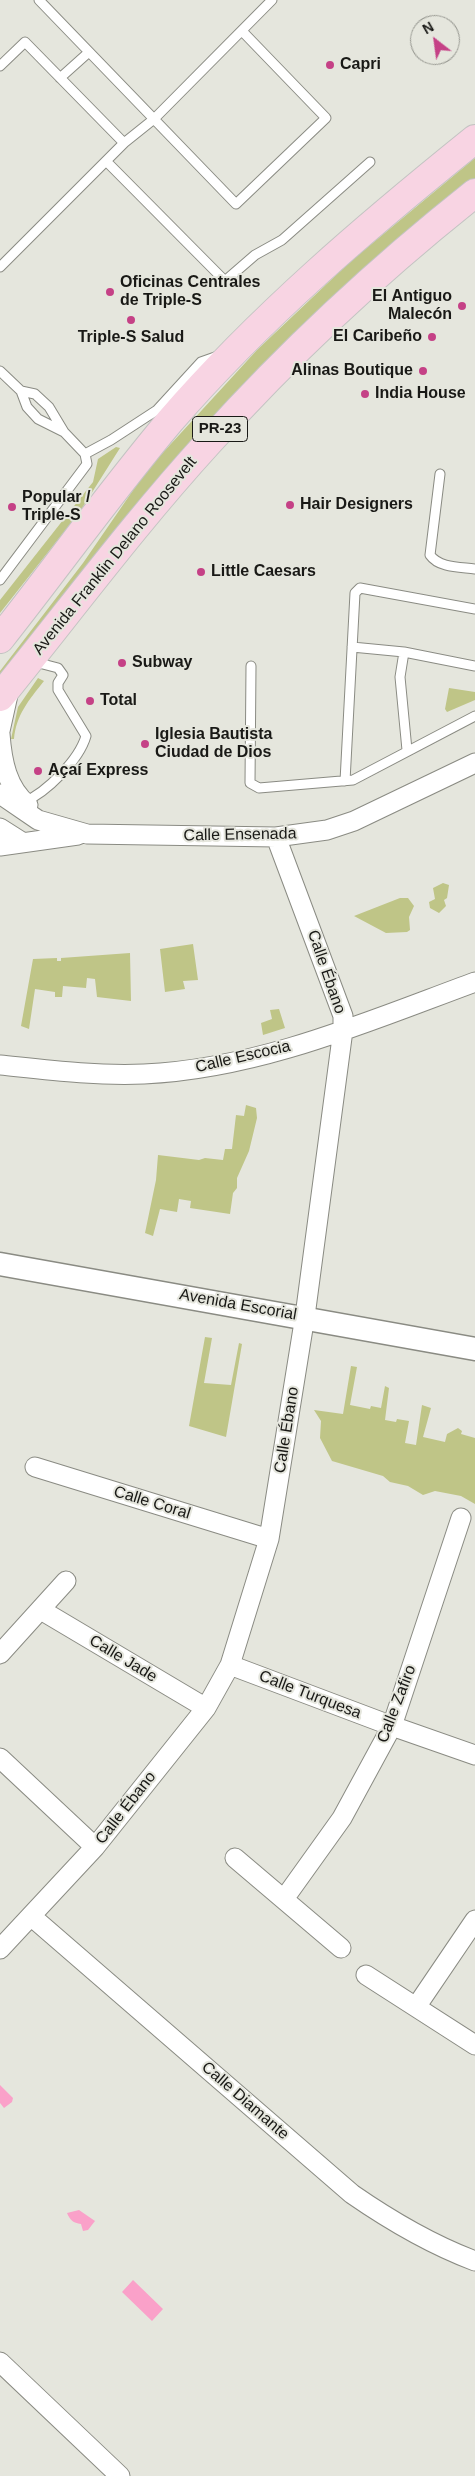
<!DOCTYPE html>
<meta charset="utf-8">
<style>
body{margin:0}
#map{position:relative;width:475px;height:2476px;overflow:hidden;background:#e5e6dd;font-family:Helvetica,sans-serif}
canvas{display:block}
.north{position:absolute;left:410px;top:15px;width:50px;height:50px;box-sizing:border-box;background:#e5e6dd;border:1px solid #93948d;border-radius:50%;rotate:330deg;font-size:14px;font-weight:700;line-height:20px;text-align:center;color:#191916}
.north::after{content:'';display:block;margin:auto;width:18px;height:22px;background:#c54186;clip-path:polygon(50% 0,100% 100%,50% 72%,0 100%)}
</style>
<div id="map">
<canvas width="475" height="2476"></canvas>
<div class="north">N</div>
</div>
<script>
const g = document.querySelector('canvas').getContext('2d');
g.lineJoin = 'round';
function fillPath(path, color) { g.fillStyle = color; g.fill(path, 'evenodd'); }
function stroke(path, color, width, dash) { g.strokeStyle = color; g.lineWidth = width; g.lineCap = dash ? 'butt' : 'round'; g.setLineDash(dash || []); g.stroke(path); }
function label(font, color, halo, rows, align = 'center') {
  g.font = font + ' Helvetica,sans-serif'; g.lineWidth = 4; g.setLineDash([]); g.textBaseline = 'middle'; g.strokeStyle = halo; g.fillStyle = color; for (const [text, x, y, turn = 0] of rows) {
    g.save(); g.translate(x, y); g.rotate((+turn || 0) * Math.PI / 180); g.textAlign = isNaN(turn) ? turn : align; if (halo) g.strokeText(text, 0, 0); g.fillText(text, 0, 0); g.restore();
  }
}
fillPath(new Path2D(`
 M475,158V179L448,201L0,677V671L83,563L147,470L257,350L351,261Z
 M116,447L120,448L79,513L0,613V600L93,482L98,459Z
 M38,678L44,681C29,700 16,715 14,739H11L18,707Z
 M449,688L475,692V700L447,712L445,709Z
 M443,883L449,885L447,898L444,900L446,906L439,913L430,908L429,902L435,899L433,888Z
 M400,898H408L414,906L409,917L410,930L407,932L386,933L354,916Z
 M193,944L198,980L183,981L185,989L165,992L160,949Z
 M130,953L131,1001L97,997L95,979L87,978L86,988L63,986L62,997H55V992L35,989L29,1029L21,1026L33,959L57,958V961H61V958Z
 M279,1009L285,1028L263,1035L261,1023L272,1019L270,1010Z
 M246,1105L256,1108L257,1118L249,1151L237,1178V1188L233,1193L230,1214L190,1208L191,1201L179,1199L177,1212L160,1209L153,1236L145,1233L156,1180L158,1155L199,1160L205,1158L223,1160L225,1149H232L236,1115L244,1116Z
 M205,1337L212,1338L204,1383L231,1385L239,1343L242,1344L226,1437L189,1426Z
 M351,1366L357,1367L350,1405L370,1409L371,1406L381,1408L385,1386L389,1388L385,1420L396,1422L397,1419L409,1421L405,1443L416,1445L422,1405L431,1408L423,1437L445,1442L447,1434L458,1428L462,1431L461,1434L475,1438V1504L461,1496L435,1491L423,1495L408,1486L390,1482L383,1476L332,1461L320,1438L321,1421L314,1410L343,1414Z`), '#bfc587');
fillPath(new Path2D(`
 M0,2085L13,2098L12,2102L4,2108L0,2103Z
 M79,2210L95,2221L88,2230L83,2231L81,2224C73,2223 70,2220 67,2213Z
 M133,2280L163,2309L152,2321L122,2292Z`), '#faa1c9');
const service = new Path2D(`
 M39,0L236,204L326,118L242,31
 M0,66L25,42L124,143
 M60,78L89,52
 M106,161L225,281L255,255L282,240L370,162
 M0,267L124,143L154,119L272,0
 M0,371L21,391L27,407L38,419L64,432
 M85,454L111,440L157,410L201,362L218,356
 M440,474L430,555C439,568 460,567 475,569
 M0,580L87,464L85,454L64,432L49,407L35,394L21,391
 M352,647L404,652L475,666
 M404,652L400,677L407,750
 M251,666L250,783L259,788L353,780L475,716
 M345,781L355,593L360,588L475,609
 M24,802C47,792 79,760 86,736L58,690V683L63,675L58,668L35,662`);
const minor = new Path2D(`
 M0,731L10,686
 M0,734C2,761 7,788 28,805
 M0,794L38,820L87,834L276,837L327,830L354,821L475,763
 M0,828L22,842
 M0,846L78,835
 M0,1065C48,1070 95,1076 144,1074C259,1069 369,1021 475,982
 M35,1467L269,1539
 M41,1610L206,1708
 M0,1654L66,1581
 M230,1665L392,1726L475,1755
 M0,1758L95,1847
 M235,1858L341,1948
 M284,1899L342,1818L392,1726L461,1518
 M31,1916L352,2194C391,2221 430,2244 475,2261
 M0,1949L95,1847L206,1708L230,1665L269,1539L305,1316L343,1030V1016L276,837
 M366,1975L475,2045
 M416,2007L475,1920
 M0,2362L120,2476`);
const tertiary = new Path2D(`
 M0,1264L475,1349`);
const primary = new Path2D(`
 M0,639C57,567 111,491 170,421C261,316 367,226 475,139
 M0,697C69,612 134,524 208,443C290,352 379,269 475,193`);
stroke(service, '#8a8b83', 11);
stroke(minor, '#8a8b83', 21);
stroke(tertiary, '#8a8b83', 25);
stroke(primary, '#c3c3c2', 30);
stroke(service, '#fff', 9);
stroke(minor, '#fff', 19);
stroke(tertiary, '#fff', 22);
stroke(primary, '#f8d4e3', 28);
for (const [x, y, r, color] of [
 [330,65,5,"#c54186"],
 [110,292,5,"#c54186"],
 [462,306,5,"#c54186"],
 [131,320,5,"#c54186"],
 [432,337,5,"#c54186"],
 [423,371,5,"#c54186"],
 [365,394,5,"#c54186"],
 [290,505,5,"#c54186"],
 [12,507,5,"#c54186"],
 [201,572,5,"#c54186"],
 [122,663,5,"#c54186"],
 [90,701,5,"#c54186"],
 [145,744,5,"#c54186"],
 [38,771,5,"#c54186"]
]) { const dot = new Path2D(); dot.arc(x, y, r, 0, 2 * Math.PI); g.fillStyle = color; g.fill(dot); stroke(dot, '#e5e6dd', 2); }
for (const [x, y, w] of [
 [220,429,55]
]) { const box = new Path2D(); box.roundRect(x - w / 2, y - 12.5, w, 25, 4); g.fillStyle = '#e5e6dd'; g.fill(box); stroke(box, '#191916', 1); }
label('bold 15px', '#191916', null, [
 ["PR-23",220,429]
]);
label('bold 16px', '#191916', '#e5e6dd', [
 ["Capri",340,65],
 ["Oficinas Centrales",120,283],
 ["de Triple-S",120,301],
 ["El Antiguo",452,297,"right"],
 ["Malecón",452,315,"right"],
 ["El Caribeño",422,337,"right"],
 ["Triple-S Salud",131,338,"center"],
 ["Alinas Boutique",413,371,"right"],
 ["India House",375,394],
 ["Popular /",22,498],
 ["Triple-S",22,516],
 ["Hair Designers",300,505],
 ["Little Caesars",211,572],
 ["Subway",132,663],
 ["Total",100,701],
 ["Iglesia Bautista",155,735],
 ["Ciudad de Dios",155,753],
 ["Açaí Express",48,771]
], 'left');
label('16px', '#191916', '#e5e6dd', [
 ["Avenida Franklin Delano Roosevelt",115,556,-51],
 ["Calle Ensenada",240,835,-1],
 ["Calle Ébano",326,972,71],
 ["Calle Escocia",243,1057,-13],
 ["Avenida Escorial",238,1305,10],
 ["Calle Ébano",287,1430,-81],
 ["Calle Coral",152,1503,17],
 ["Calle Jade",123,1659,31],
 ["Calle Turquesa",310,1695,21],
 ["Calle Zafiro",397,1704,-69],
 ["Calle Ébano",126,1808,-52],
 ["Calle Diamante",245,2101,41]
]);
</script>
